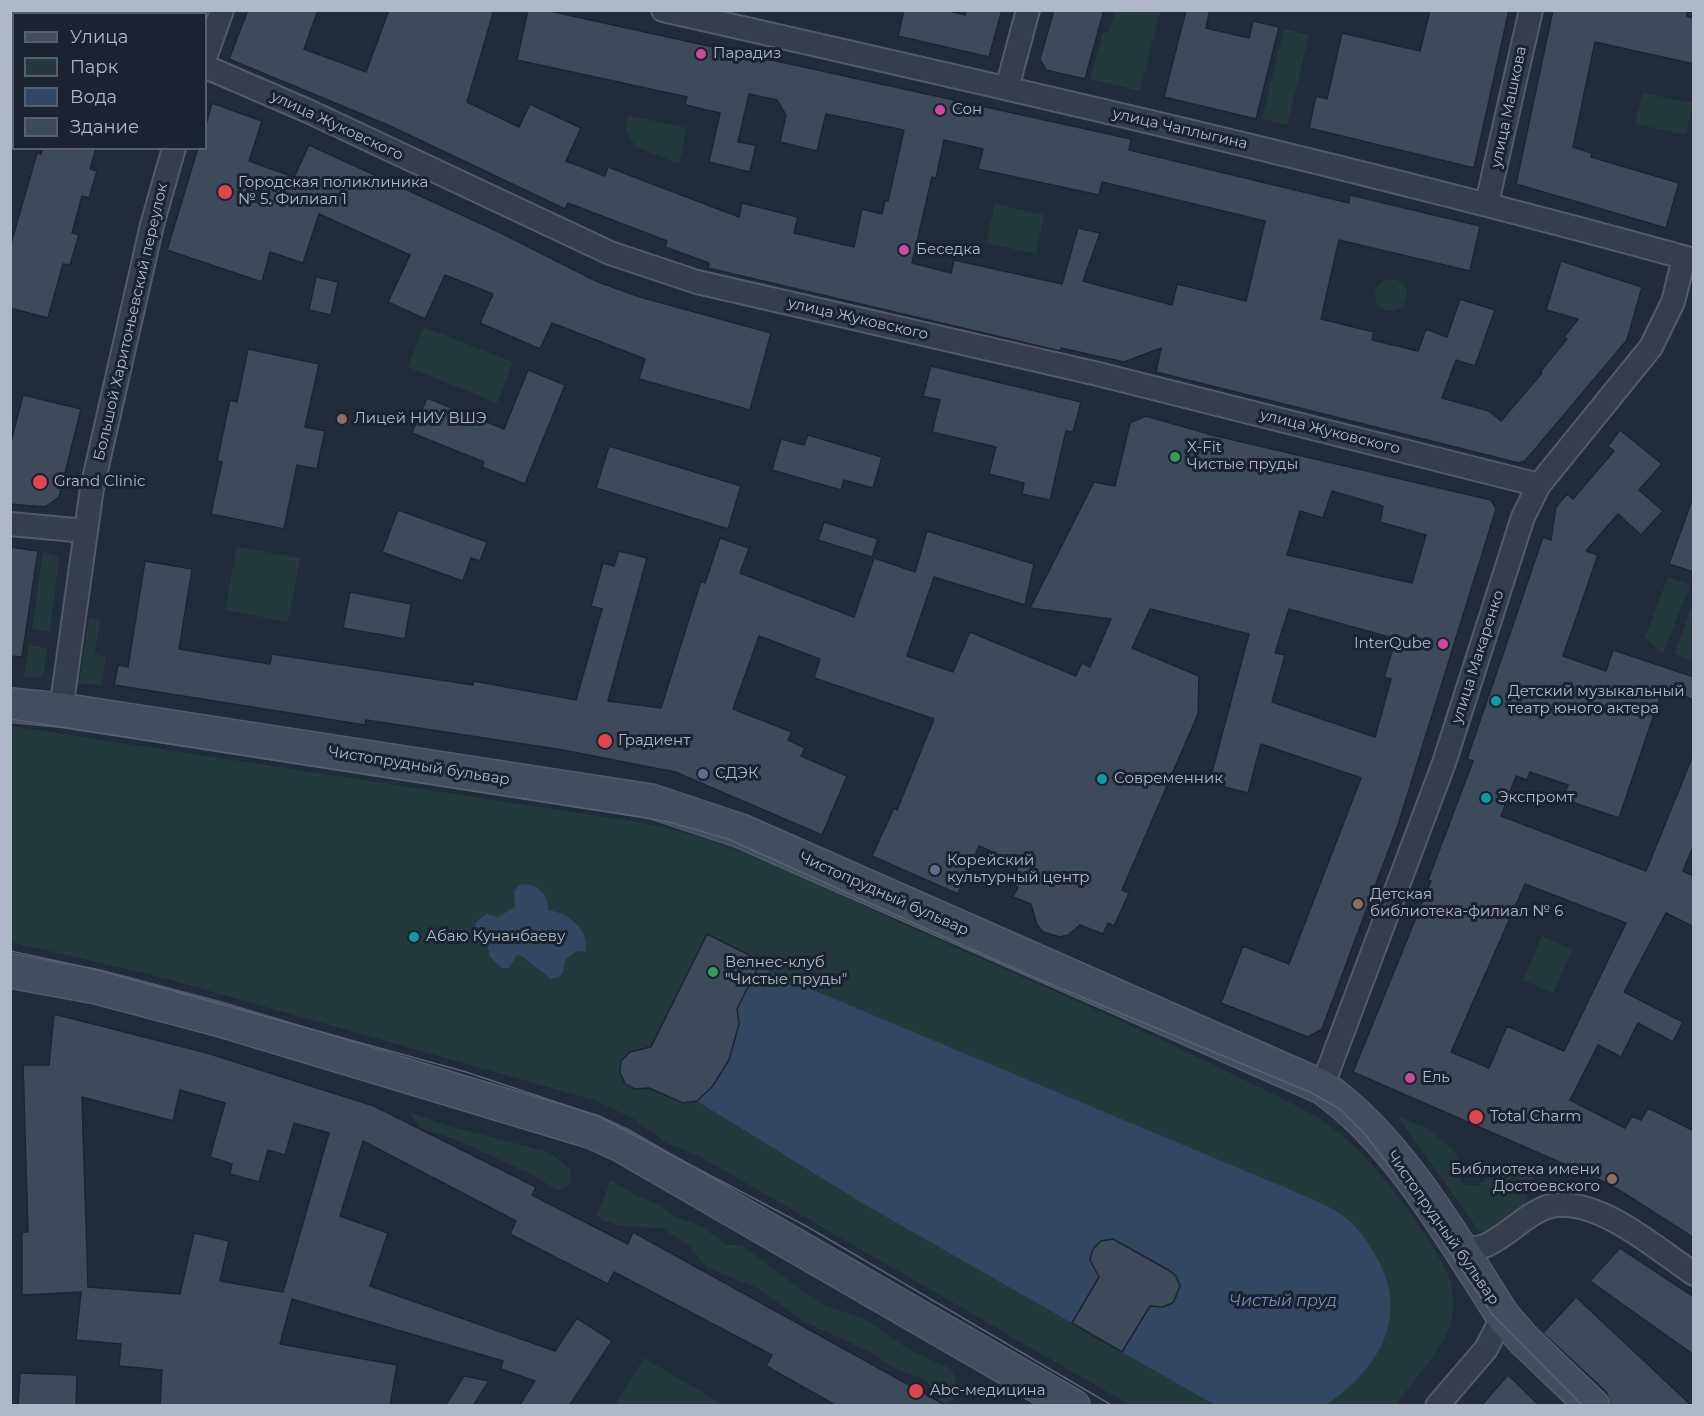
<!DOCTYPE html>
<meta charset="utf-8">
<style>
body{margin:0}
#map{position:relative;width:1704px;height:1416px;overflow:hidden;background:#212c3a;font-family:Montserrat,sans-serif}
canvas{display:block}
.frame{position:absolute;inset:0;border:12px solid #afb8c7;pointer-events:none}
.legend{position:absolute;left:12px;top:12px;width:195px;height:138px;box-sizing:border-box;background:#1a232f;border:2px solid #565f6c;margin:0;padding:8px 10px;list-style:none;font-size:18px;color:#afb8c7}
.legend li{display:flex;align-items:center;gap:12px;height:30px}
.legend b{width:30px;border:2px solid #565f6c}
</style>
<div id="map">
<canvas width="1704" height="1416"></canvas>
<div class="frame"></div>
<ul class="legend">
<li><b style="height:8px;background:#424d5e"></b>Улица</li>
<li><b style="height:16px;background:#23393b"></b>Парк</li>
<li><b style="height:16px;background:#344762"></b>Вода</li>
<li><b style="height:16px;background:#3d4a5a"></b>Здание</li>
</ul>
</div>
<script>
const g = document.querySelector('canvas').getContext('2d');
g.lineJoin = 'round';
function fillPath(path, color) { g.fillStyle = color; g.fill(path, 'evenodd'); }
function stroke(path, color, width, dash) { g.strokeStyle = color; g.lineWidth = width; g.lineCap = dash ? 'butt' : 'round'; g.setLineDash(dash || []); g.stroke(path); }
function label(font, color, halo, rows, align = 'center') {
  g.font = font + ' Montserrat,sans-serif'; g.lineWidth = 6; g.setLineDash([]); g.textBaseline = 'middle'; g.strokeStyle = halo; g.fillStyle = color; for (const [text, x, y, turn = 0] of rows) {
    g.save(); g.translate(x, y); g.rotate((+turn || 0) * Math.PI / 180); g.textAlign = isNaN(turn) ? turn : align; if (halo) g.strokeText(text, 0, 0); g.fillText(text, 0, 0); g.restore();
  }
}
fillPath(new Path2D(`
 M1115,11H1160L1140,91L1090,79L1103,32L1109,33Z
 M1284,29L1309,35L1287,125L1262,119Z
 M1643,93L1693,103L1686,135L1635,124Z
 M628,115L687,128L679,164L636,147L625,129Z
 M995,204L1044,215L1036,254L986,243Z
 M1375 295a16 16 0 1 1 32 0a16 16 0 1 1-32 0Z
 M424,327L513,362L497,403L408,367Z
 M237,547L300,558L288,622L225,610Z
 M43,552L55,555L59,560L50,632L32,629Z
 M1668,577L1690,585L1663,654L1645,637Z
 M1693,603V661L1674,654Z
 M89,618L100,620L95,654L106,657L102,686L79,683Z
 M29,645L47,648L44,673L39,678L24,677Z
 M11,726L638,822C735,840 823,888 912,928C1046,988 1182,1046 1312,1114C1326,1123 1340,1133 1352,1144C1380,1169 1435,1243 1449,1277C1454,1292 1455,1308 1451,1323C1447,1343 1410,1385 1396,1405H1130L699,1156L664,1142L655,1133L638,1125V1121L597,1101L164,978L11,942Z
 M1542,936L1572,950L1553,993L1523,980Z
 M409,1112L448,1126L549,1152L570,1169L571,1182L562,1190L555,1189L535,1176L452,1138L420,1128Z
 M1397,1116L1427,1128L1455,1152L1458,1160L1456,1174L1465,1185L1478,1186L1493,1173L1503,1175L1514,1168L1534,1176L1524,1205L1490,1231H1479Z
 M611,1180L635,1195L660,1205L675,1217L701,1226L727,1245H741L821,1304L867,1320L908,1349L951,1369L956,1381L954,1400L942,1405L926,1380L894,1368L868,1351L803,1321L757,1288L708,1268L688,1245L662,1228L621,1226L601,1220L597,1215Z
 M644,1358L724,1405H615Z`), '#23393b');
fillPath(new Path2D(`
 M526,884C540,886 549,896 548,910C568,913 591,930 585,952L577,951L566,959C562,971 566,976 551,979L522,956L517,955L509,968H502L490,957L488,947L476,943C470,929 475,921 487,914L498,917L515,907L514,891L519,885Z
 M758,967L1298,1193C1311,1199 1326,1204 1339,1213C1356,1224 1367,1240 1377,1258C1411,1318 1377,1370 1326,1405H1215L1122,1352L1151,1305L1166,1307L1177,1297L1179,1282C1173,1268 1155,1262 1142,1254C1124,1244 1094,1224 1090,1260L1100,1275L1072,1323L864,1204L697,1101L712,1087L729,1060L739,1024L737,1009Z`), '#344762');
const building = new Path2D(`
 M248,10H318L304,49L366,72L389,10H494L467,102L519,127L530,104L581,128L566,161L605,176L608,167L739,217L742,203L798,217L794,233L854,247L862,209L882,214L885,201H888L904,130L826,114L817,151L780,142L786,115L777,100L749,94L738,142L756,145L750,172L709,162L720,113L685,105L687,97L517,60L528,10H545L1131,139L1129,150L1349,203L1350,195L1480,226L1470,271L1339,240L1321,319L1374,332L1372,340L1418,351L1426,329L1447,337L1460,299L1495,310L1475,366L1456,360L1442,398L1489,411L1501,421L1542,373L1540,372L1567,339L1564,337L1578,319L1546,310L1561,261L1642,287L1627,340L1525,461L1519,463L1156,372L1161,348L1124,362L1061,348L1060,351L708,268L709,263L665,247L667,241L568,203L565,209L388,125L229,59ZM944,140L983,149L978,169L1099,195L1102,182L1265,221L1246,301L1177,284L1172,305L1083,281L1100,233L1078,228L1062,284L954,260L951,273L912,263L932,177L936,178Z
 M904,10H946L965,15L967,10H1002L989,57L898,36Z
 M1054,10H1104L1085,79L1046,70L1040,59Z
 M1186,10H1210L1206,28L1249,38L1253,21L1279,27L1256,119L1164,97Z
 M1430,10H1509L1474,168L1309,128L1316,96L1327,99L1342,33L1420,51Z
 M1553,10H1688L1687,16L1694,18V64L1595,42L1573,147L1592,153L1591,157L1679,183L1666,228L1516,184Z
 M212,103L262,121L249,161L294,177L309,145L499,232L598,282L640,297L771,333L750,410L639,379L645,359L552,323L540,349L480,323L493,294L445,275L425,319L388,302L410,255L319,214L303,263L270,252L262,282L167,250L198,148H206V124Z
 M43,148H96L90,169L97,171L89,198L82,196L72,233L79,235L70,265L63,264L48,318L10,308V247L37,153L41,154Z
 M316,277L338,282L331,315L309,310Z
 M248,349L319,364L305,427L325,431L317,469L297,465L284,529L211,514L222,462L217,461L230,400L237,402Z
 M931,366L1081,402L1073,432L1066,431L1050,500L1022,494L1024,483L989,474L996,447L932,432L940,400L923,396Z
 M528,370L565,385L525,484L482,467L484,462L412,433L427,398L504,429Z
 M23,395L81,409L59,497L45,507L10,504V446Z
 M1146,416L1212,435L1491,500L1496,509L1398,825L1322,1029L1308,1037L1221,1003L1243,946L1289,964L1361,778L1261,744L1248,793L1209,783L1249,634L1150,609L1132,648L1199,676L1198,714L1122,890L1129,893L1114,926L1108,923L1103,934L1080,925L1068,935L1060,937L1043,932L1037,925L1031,904L1013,897L1018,887L1011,884L1019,864L979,846L958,894L872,856L894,808L897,810L934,719L814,678L820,659L759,636L733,709L792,732L788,740L805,748L801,756L847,776L822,835L675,772L563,750L366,720L365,725L114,685L118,665L128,667L145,561L192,569L179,649L270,664L272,654L473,685L474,681L576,700L602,609L591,606L603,563L614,566L619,551L647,558L608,701L661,708L701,581L705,583L720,538L749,548L740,573L854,617L874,558L915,572L927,531L1034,564L1025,605L934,577L907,656L953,672L970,632L1076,676L1082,663L1090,667L1111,619L1030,608L1094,482L1115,486L1130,423ZM1332,491L1383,506L1380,522L1426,535L1412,583L1287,555L1300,511L1323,518ZM1289,609L1396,639L1384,677L1391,679L1375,737L1272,702L1285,655L1275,653Z
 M1620,430L1662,464L1639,490L1663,511L1641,535L1618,514L1586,551L1598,555L1563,656L1606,671L1613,650L1694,677V700L1663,688L1619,818L1563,799L1568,785L1530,772L1527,780L1516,776L1501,816L1646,871L1694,753V844L1683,871L1694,876V927L1666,913L1624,992L1683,1022L1673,1042L1638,1023L1621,1057L1598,1045L1570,1100L1625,1128L1632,1116L1641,1120L1648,1108L1694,1131V1238L1619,1190L1596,1178L1353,1072L1431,881L1428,880L1473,761L1467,759L1543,537L1551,540L1556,507L1567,494L1573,499L1614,451L1608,446ZM1525,884L1626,923L1564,1051L1507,1026L1489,1068L1451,1052Z
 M808,435L882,457L873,488L844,480L841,490L772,470L781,439L804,445Z
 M609,446L741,486L728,529L596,488Z
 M1691,503H1694V572L1669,564Z
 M398,510L487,542L480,561L471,558L463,581L382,552Z
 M824,522L878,539L872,557L818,540Z
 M10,547L38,551L22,657L10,656Z
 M350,592L411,604L405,639L343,628Z
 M707,934L761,961L737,1009L739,1024L729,1060L712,1087L697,1101L683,1103L649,1088L635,1089L625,1084L620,1072L621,1061L630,1052L651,1047Z
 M54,1014L207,1053L374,1106L536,1187L532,1195L628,1244L633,1232L947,1406H837L766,1366L772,1355L614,1272L608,1284L510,1234L516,1221L363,1141L340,1216L388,1233L370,1286L555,1351L577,1318L612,1341L569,1406H519L535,1381L501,1369L503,1361L292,1299L280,1344L397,1365L390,1406H160L162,1370L119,1366L121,1344L76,1340L81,1292L22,1295V1232H28L23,1065H49ZM180,1090L225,1103L210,1157L232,1164L230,1174L259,1182L268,1150L285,1155L294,1123L329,1133L283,1292L220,1281L229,1241L194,1233L180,1294L88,1287L82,1097L173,1121Z
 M1113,1239L1170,1271L1176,1276L1180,1286L1173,1303L1162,1307L1150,1306L1122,1352L1072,1323L1099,1277L1090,1260L1093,1249L1101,1241Z
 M1620,1248L1694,1297V1355L1590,1281Z
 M1576,1297L1692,1406H1612L1606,1392L1543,1333Z
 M20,1373L77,1375L76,1406H18Z
 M1508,1375L1540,1406H1481Z
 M464,1376L489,1381L473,1406H445Z`);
fillPath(building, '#3d4a5a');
stroke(building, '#1c2531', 1.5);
const street = new Path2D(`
 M663,10C1008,88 1353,166 1694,260
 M206,55L222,10
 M206,67L308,111L610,253L697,282L1098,374L1539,485
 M1007,88L1028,10
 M1487,203L1531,10
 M10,524L86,531
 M61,710L92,488L152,225L174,148
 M1322,1087L1444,763L1523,517L1539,485L1651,347L1673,302L1684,258
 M1455,1243C1489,1266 1520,1209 1556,1205C1603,1201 1657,1249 1694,1274
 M1437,1406L1486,1349L1503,1316`);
const secondary = new Path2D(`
 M10,705L61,710L651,801L741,831L1322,1087C1398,1140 1453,1238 1503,1316L1523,1339L1593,1406
 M10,971L97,987L218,1019L593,1132L621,1145L1073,1406`);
stroke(street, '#525b68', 26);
stroke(secondary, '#525b68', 36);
stroke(street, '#353e4a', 22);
stroke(secondary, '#424d5e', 33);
stroke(new Path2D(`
 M10,719L665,821L728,839L1029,975L1310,1092L1340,1109L1365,1134L1406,1188L1492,1314L1583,1406
 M10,951L94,969L466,1072L598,1116L806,1226L1113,1406`), '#566272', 1.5);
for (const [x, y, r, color] of [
 [701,54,6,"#d1479c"],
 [940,110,6,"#d1479c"],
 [225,192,8,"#e0444e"],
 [904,250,6,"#d1479c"],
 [342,419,6,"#8d6e63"],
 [1175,457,6,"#2e9e5b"],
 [40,482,8,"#e0444e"],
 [1443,644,6,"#d1479c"],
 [1496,701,6,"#0f9aa8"],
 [605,741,8,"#e0444e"],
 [703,774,6,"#5c6f8a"],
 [1102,779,6,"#0f9aa8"],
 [1486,798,6,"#0f9aa8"],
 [935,870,6,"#5c6f8a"],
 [1358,904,6,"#8d6e63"],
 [414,937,6,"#0f9aa8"],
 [713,972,6,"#2e9e5b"],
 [1410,1078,6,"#d1479c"],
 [1476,1117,8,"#e0444e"],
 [1612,1179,6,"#8d6e63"],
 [916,1391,8,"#e0444e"]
]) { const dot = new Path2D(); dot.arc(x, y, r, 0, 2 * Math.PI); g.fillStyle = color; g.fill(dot); stroke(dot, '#1a232f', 2); }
label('15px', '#afb8c7', '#1a232f', [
 ["Парадиз",713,54],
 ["Сон",952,110],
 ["Городская поликлиника",238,183],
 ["№ 5. Филиал 1",238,200],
 ["Беседка",916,250],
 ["Лицей НИУ ВШЭ",354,419],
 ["X-Fit",1187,448],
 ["Чистые пруды",1187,465],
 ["Grand Clinic",54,482],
 ["InterQube",1431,644,"right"],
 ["Детский музыкальный",1508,692],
 ["театр юного актера",1508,709],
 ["Градиент",618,741],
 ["СДЭК",715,774],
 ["Современник",1114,779],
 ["Экспромт",1498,798],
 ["Корейский",947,861],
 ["культурный центр",947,878],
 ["Детская",1370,895],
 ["библиотека-филиал № 6",1370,912],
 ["Абаю Кунанбаеву",426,937],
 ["Велнес-клуб",725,963],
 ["\"Чистые пруды\"",725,980],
 ["Ель",1422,1078],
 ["Total Charm",1490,1117],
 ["Библиотека имени",1600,1170,"right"],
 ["Достоевского",1600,1187,"right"],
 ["Abc-медицина",930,1391]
], 'left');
label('15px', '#afb8c7', '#1a232f', [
 ["улица Машкова",1509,107,-78],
 ["улица Жуковского",337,126,25],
 ["улица Чаплыгина",1180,129,13],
 ["улица Жуковского",858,319,13],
 ["Большой Харитоньевский переулок",131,322,-77],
 ["улица Жуковского",1330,432,14],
 ["улица Макаренко",1478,657,-72],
 ["Чистопрудный бульвар",419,766,9],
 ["Чистопрудный бульвар",884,894,24],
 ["Чистопрудный бульвар",1443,1228,55]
]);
label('italic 16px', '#768fb0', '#1a232f', [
 ["Чистый пруд",1283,1301]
]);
</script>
